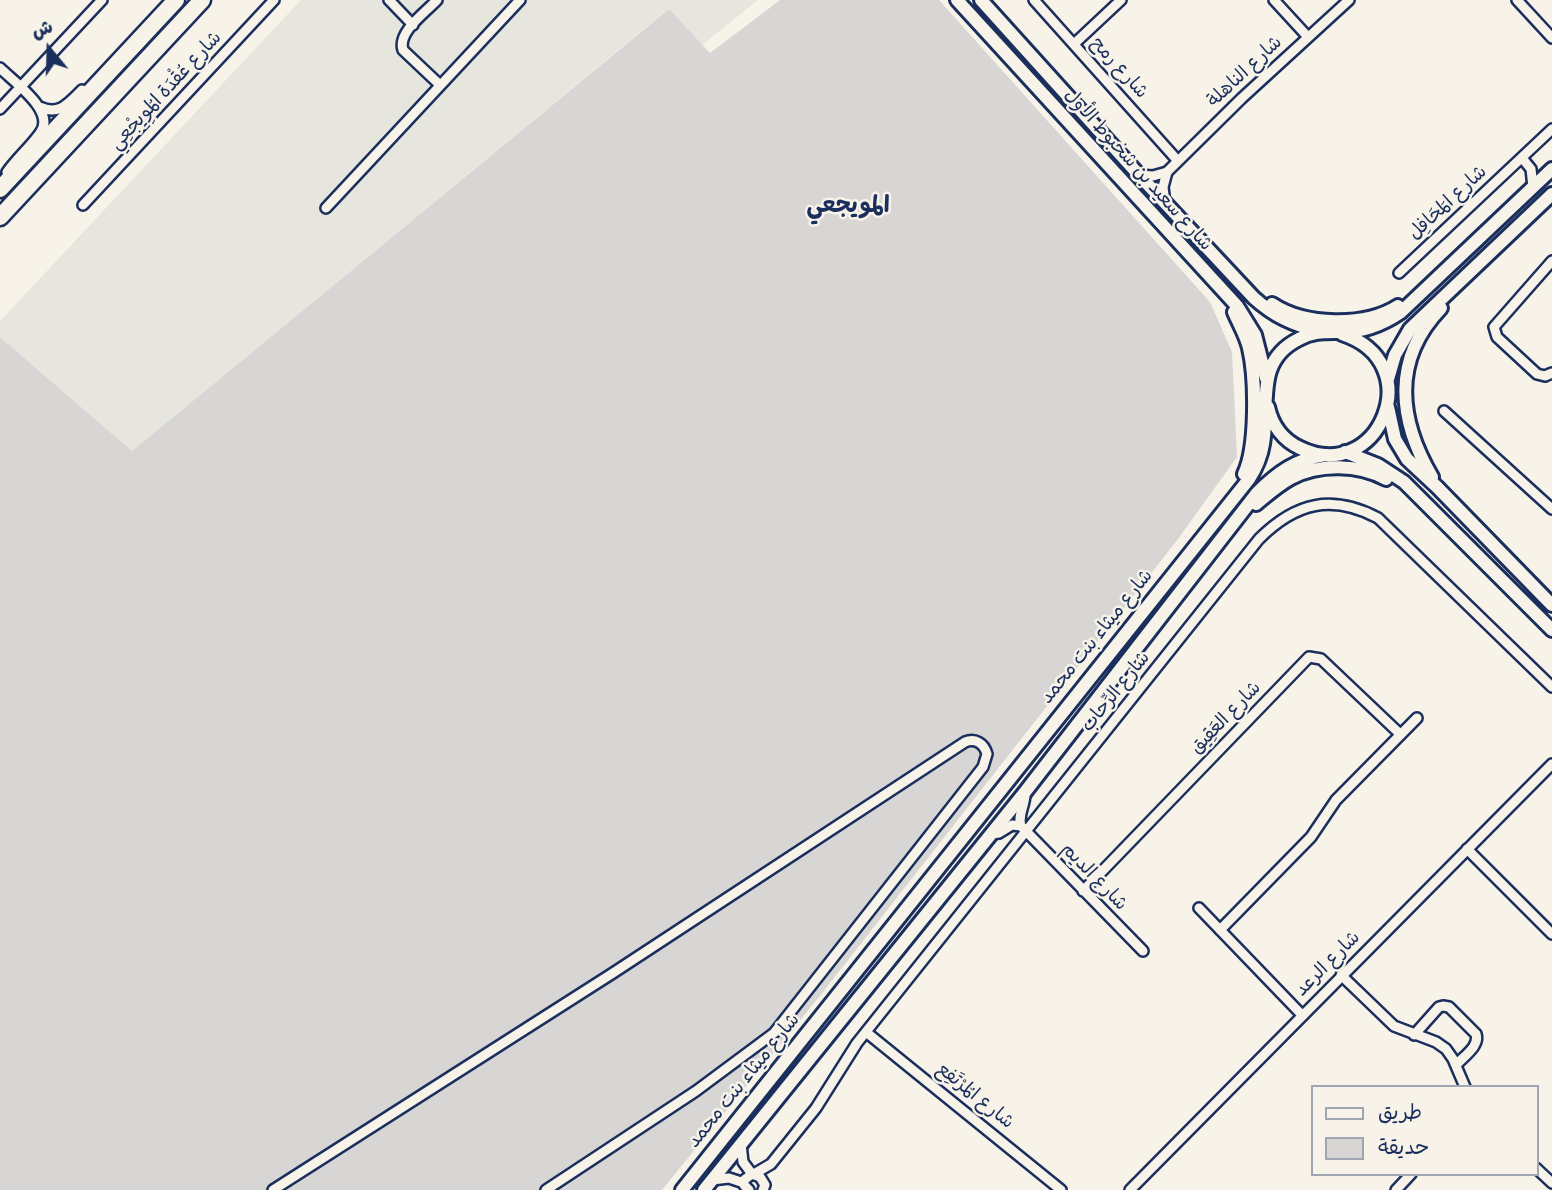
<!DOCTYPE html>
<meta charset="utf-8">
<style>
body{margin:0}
#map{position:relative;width:1552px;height:1190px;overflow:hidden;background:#f7f3e8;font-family:Pangolin,"Playpen Sans Arabic",sans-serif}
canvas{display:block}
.legend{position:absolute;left:1311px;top:1085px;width:228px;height:91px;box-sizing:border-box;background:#f7f3e8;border:2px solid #9fa5b1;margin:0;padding:9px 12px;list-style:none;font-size:21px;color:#1b2f5e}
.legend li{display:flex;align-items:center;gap:14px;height:35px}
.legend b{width:35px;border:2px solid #9fa5b1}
.north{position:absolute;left:14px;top:14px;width:70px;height:70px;-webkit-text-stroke:5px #f7f3e8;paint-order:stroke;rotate:341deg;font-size:19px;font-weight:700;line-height:28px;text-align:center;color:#1b2f5e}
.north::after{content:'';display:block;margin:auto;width:24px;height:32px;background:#1b2f5e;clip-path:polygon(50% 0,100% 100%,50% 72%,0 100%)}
</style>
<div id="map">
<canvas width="1552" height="1190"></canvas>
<ul class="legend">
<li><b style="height:9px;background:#f7f3e8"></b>طريق</li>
<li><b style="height:19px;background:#d7d6d4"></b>حديقة</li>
</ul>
<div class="north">ش</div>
</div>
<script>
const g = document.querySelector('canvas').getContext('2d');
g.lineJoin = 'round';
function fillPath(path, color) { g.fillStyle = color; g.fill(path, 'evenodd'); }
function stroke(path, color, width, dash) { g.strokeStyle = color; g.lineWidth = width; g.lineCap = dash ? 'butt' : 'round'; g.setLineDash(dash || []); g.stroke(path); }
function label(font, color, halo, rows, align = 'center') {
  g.font = font + ' Pangolin,"Playpen Sans Arabic",sans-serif'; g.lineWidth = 5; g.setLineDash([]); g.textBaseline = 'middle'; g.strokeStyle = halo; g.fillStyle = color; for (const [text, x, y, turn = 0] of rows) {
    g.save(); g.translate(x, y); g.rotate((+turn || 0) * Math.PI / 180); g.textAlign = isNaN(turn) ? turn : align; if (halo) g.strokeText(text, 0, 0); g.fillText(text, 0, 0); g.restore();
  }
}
fillPath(new Path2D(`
 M301,0H758L702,45L668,9L132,451L0,337V321Z`), '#e6e5de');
fillPath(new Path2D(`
 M780,0H939L1210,302L1232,352L1237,457L1178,539L819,997L662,1190H0V337L132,451L669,9L710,53Z`), '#d7d6d4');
const minor = new Path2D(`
 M389,0L413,25
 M437,0C426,12 397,32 403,50L440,85
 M1034,0L1178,161
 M1274,0L1308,37
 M1517,0L1552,38
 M1074,44L1121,0
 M0,68C14,82 57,112 40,133C30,147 17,158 7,172
 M40,107C59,116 69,103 82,90
 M0,109L102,0
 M1522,158L1531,169L1533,187
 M1139,175L1153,176L1167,172L1242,98L1349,0
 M1165,203L1163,187L1167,172
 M83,205L274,0
 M326,208L520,0
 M1552,261L1494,327L1497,337L1537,374L1545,376L1552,373
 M1399,273L1552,129
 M1444,411L1552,509
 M1025,792C1026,805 1017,814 1021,826L1143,951
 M991,834L999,833L1012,825L1021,826
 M1467,849L1552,934
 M1083,891L1309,657L1321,659L1400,734
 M1199,908L1302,1015
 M1220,930L1311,837L1336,800L1417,718
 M1341,975L1394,1026L1436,1042L1446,1049L1453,1059L1465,1087
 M866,1032L1061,1190
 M1414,1035L1439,1007L1443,1006L1449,1007L1476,1034C1480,1046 1464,1056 1456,1065
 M741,1144L743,1162L752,1174
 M1536,1168L1552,1183
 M754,1174L771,1164L816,1108L857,1043L1259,539C1296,502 1332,494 1378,518L1552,687
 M712,1180L729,1178L744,1183
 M273,1190L613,973L965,742C975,738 984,743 987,754L983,767L774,1033L696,1091L546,1190
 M749,1190L744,1185V1180L752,1174L760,1177L765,1185L763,1190
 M1130,1190L1552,764
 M1396,1190L1411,1174`);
const secondary = new Path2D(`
 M957,0L1237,306L1255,335L1266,378
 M981,0L1139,175L1254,298C1274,316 1293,325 1319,331
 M1272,304C1305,326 1365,327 1398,306
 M1234,312C1239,324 1246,335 1249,348C1256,378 1257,447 1244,474
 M1388,379L1395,355L1410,329L1552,194
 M1268,407C1272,425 1283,440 1300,448C1378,486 1431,363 1342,334
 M1388,407L1395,439L1407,459L1437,487L1552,605
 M1345,452L1378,465L1404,482L1552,630
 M1432,477C1398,419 1392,359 1441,308
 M1256,504C1267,495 1278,485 1291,478C1319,463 1359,464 1386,479
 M682,1190L1249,479C1256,468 1261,457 1263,444C1270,405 1254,361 1299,339C1313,331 1325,332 1341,332C1363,332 1382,325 1401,312L1552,169
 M704,1190L1025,792L1257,493C1277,473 1296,459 1325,455`);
const trunk = new Path2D(`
 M0,189L176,0
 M0,217L202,0`);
stroke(minor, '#1b2f5e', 14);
stroke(secondary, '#1b2f5e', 18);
stroke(trunk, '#1b2f5e', 21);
stroke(minor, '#f7f3e8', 9);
stroke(secondary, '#f7f3e8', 12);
stroke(trunk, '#f7f3e8', 16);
label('19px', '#1b2f5e', '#f7f3e8', [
 ["شارع رمح",1119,68,48],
 ["شارع الناهلة",1245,72,-43],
 ["شارع عُقْدَة المُوِيجْعِي",166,91,-47],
 ["شارع سعيد بن شخبوط الأول",1138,170,48],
 ["شارع المَحَافِل",1448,203,-43],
 ["شارع ميثاء بنت محمد",1097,637,-51],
 ["شارع الرِّحاب",1116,692,-51],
 ["شارع العَقِيق",1226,718,-46],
 ["شارع الديم",1094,877,46],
 ["شارع الرعد",1328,964,-45],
 ["شارع ميثاء بنت محمد",744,1081,-51],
 ["شارع المُرْتَفِع",975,1096,39]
]);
label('bold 23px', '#1b2f5e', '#f7f3e8', [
 ["المويجعي",848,206]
]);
</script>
